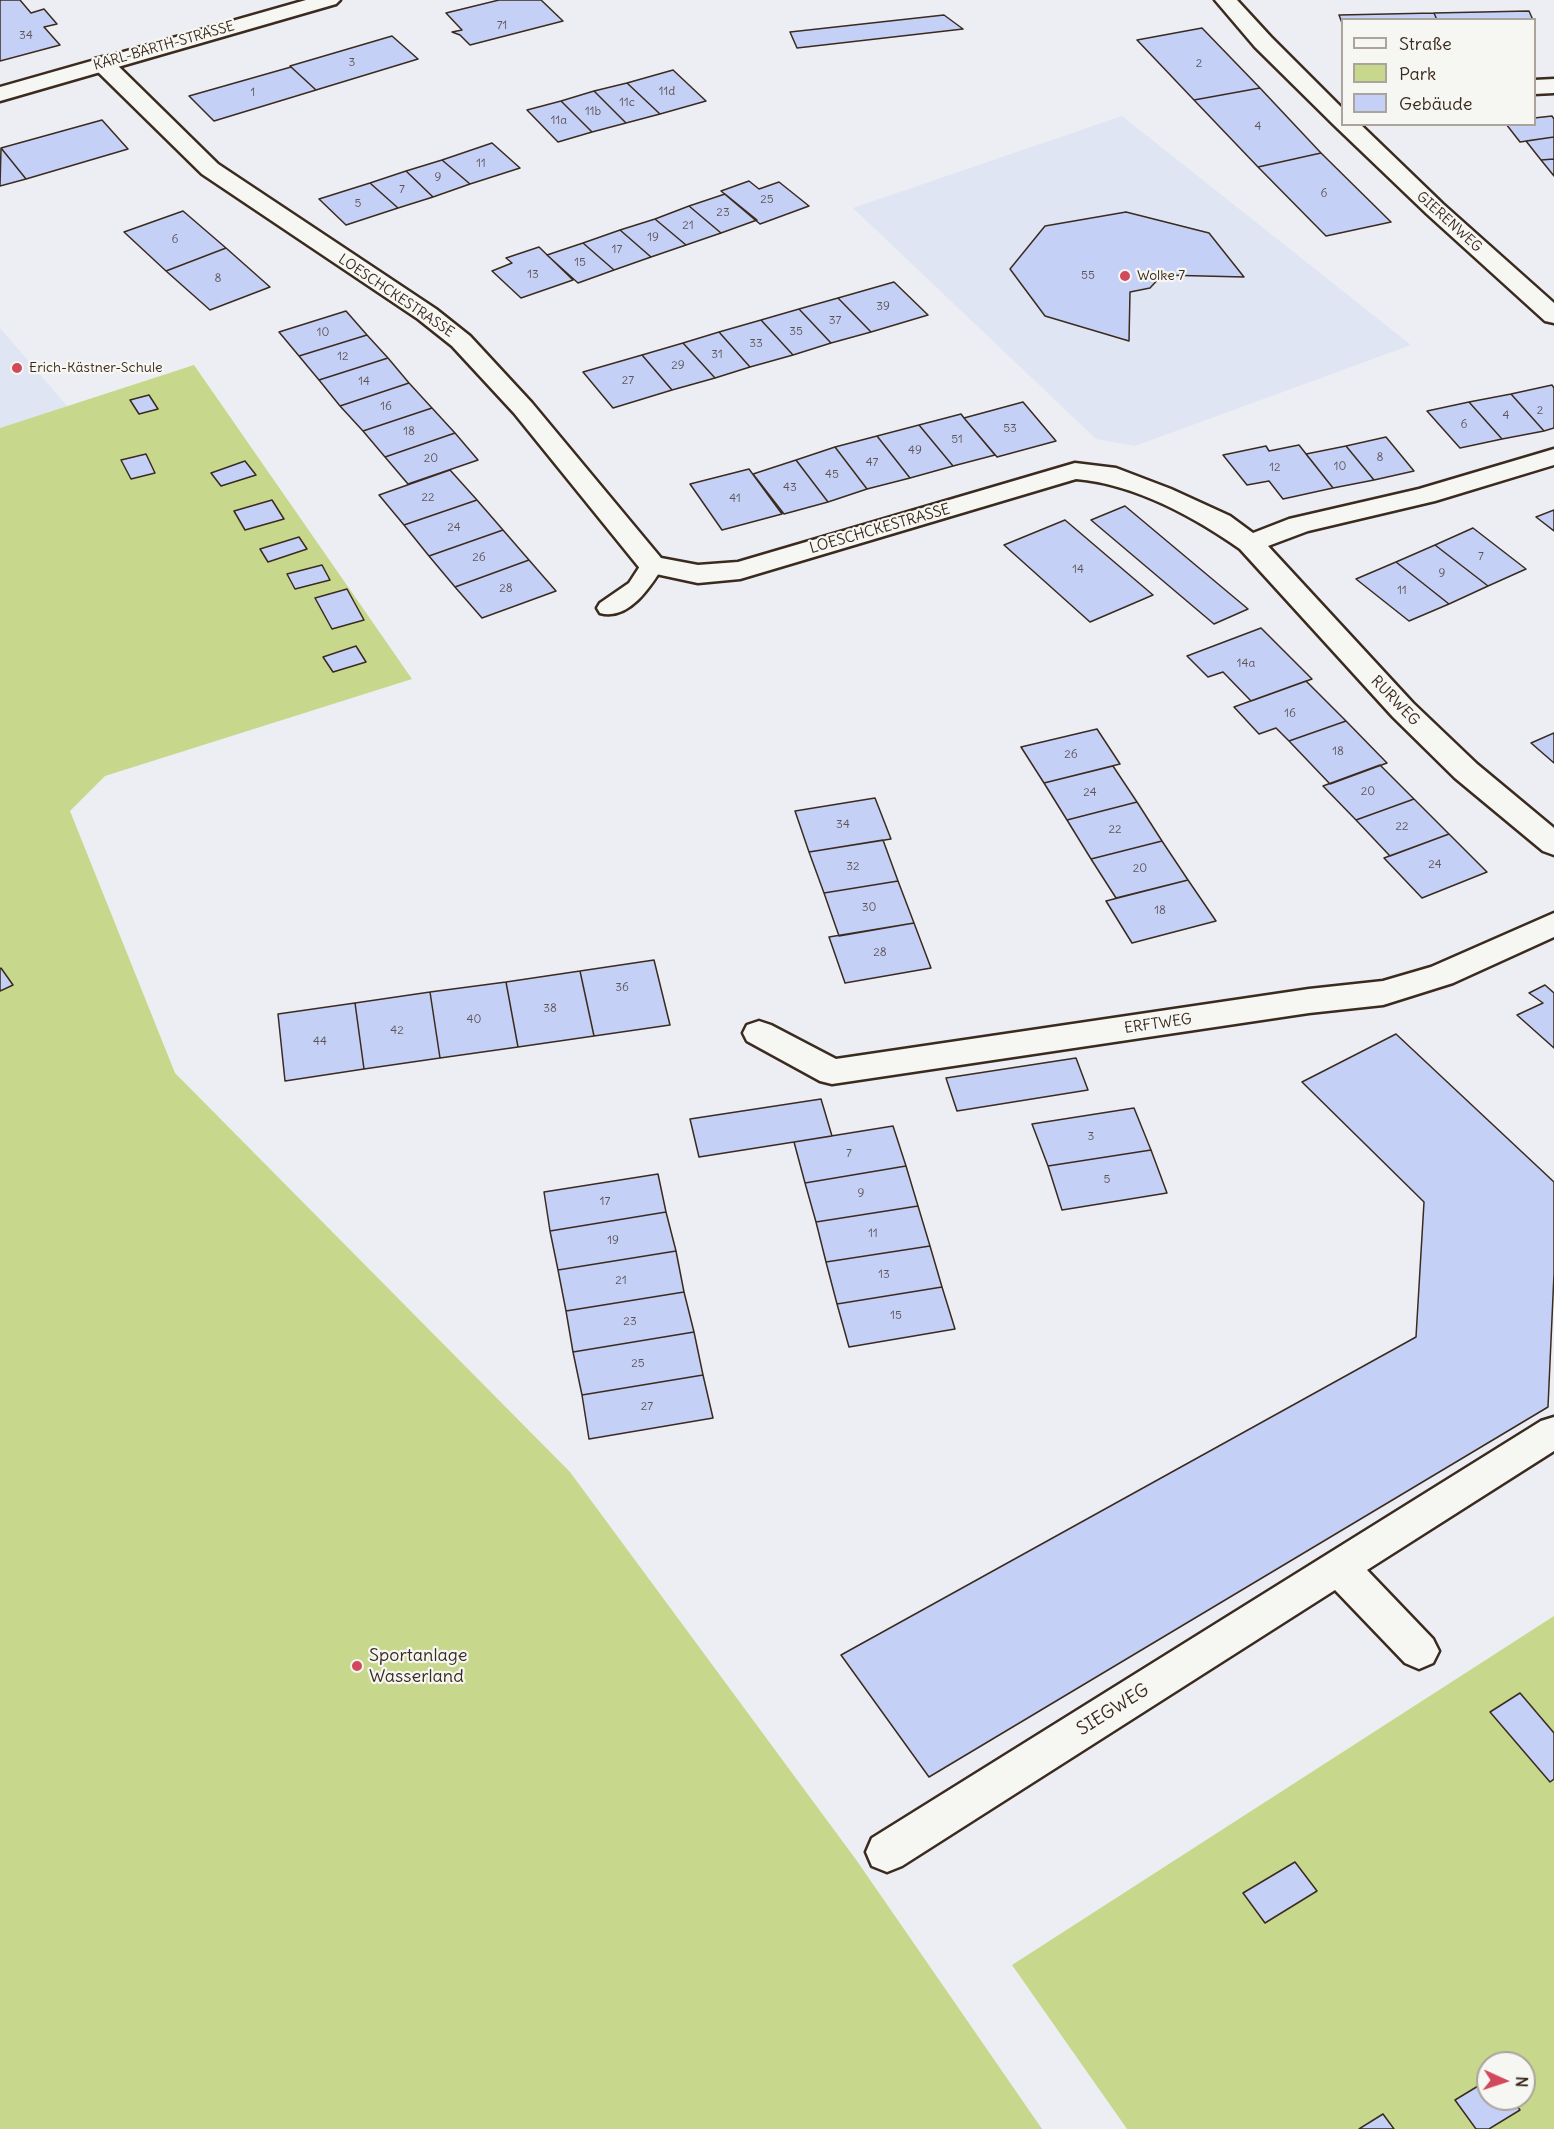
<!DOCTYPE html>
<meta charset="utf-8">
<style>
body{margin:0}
#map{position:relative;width:1554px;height:2129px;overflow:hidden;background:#eceef3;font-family:Delius,sans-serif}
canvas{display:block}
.legend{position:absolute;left:1341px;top:18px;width:195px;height:108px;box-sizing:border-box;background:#f6f6f2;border:2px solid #aba49d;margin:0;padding:8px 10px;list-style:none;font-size:18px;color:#3b2a1e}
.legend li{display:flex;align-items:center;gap:12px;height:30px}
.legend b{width:30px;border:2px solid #aba49d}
.north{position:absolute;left:1476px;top:2051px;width:60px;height:60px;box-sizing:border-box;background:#f6f6f2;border:2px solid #aba49d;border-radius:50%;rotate:93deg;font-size:16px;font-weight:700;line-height:24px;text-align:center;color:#3b2a1e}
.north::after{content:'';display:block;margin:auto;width:21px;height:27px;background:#d1495b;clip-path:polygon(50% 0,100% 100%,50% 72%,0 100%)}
</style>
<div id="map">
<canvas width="1554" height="2129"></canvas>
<ul class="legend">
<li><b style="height:8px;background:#f6f6f2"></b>Straße</li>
<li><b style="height:16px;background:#c7d88c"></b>Park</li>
<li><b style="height:16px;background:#c5d0f7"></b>Gebäude</li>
</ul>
<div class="north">N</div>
</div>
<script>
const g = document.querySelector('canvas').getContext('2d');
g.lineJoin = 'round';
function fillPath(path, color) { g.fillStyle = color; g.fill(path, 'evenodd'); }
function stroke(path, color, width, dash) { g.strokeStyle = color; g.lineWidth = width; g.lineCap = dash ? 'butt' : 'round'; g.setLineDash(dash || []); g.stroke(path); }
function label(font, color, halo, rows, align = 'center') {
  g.font = font + ' Delius,sans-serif'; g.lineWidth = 4.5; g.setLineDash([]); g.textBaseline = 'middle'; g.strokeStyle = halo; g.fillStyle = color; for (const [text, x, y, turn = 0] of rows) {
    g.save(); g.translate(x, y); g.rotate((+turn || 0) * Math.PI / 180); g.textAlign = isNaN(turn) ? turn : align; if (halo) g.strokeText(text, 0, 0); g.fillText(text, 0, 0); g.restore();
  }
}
fillPath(new Path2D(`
 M1122,116L1411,345L1135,446L1096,439L853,208Z
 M0,328L68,407L0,428Z`), '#e0e5f4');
fillPath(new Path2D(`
 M194,365L412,679L105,776L70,811L175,1073L570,1472L857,1861L1042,2129H0V428Z
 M1554,1616V2129H1127L1012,1965ZM1488,2063H1524V2099H1488Z`), '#c7d88c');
const building = new Path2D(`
 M0,0H20L31,13L44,9L57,24L44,27L60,45L0,61Z
 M499,0H541L563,21L470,45L460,35L452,32L462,30L446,13Z
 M1529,11L1533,20H1437L1434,13Z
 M1434,13L1437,20H1342V23L1339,15Z
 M944,15L963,29L797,48L790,32Z
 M1202,28L1260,88L1194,100L1137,40Z
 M392,36L418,59L316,90L290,66Z
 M291,67L316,90L214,121L189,96Z
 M673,70L706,101L660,114L627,83Z
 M627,83L660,114L626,123L594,91Z
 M1260,88L1321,153L1258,167L1194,100Z
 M594,91L626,123L592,132L561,101Z
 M561,101L592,132L558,142L527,110Z
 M1552,116L1554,119V137L1520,142L1506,124H1534V118Z
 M102,120L128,149L26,179L1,148Z
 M1554,137V159L1541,160L1526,141Z
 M492,143L520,168L470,184L442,160Z
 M1,148L26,179L0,186Z
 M1321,153L1391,222L1326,236L1258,167Z
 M1554,159V176L1541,160Z
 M442,160L470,184L433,197L406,171Z
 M406,171L433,197L398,208L370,183Z
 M749,181L759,189L779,182L809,206L760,224L721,191Z
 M370,183L398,208L346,225L319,199Z
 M725,194L757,220L721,233L689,206Z
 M689,206L721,233L686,245L655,219Z
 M183,211L226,248L166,271L124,232Z
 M1126,212L1209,233L1244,277L1162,275L1150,288L1130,292L1129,341L1045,316L1010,269L1045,226Z
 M655,219L686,245L651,257L620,230Z
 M620,230L651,257L614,270L583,243Z
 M583,243L614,270L578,283L547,255Z
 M539,247L573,280L521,298L492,271L512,263L506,258Z
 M226,248L270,287L210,310L166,271Z
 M894,282L928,315L871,332L838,298Z
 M838,298L871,332L831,343L799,309Z
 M799,309L831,343L793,355L761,320Z
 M346,311L367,335L299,356L279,332Z
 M761,320L793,355L750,367L719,332Z
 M719,332L750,367L715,378L683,343Z
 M367,335L388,358L319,380L299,356Z
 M683,343L715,378L672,390L642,355Z
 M642,355L672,390L613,408L583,372Z
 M388,358L409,383L340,406L319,380Z
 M409,383L432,408L363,431L340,406Z
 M1552,385L1554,388V428L1544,431L1511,394Z
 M1511,394L1544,431L1502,439L1469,402Z
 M149,395L158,409L139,414L130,400Z
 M1023,402L1056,441L997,457L964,418Z
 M1469,402L1502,439L1460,448L1427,411Z
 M432,408L455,433L385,457L363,431Z
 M961,414L964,418L995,455L953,466L919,425Z
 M919,425L953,466L910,478L877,436Z
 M455,433L478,460L408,484L385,457Z
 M877,436L910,478L867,489L835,447Z
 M1386,437L1414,471L1374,480L1346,446Z
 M1299,445L1333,488L1283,499L1269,481L1247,485L1223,455L1266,446L1269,451Z
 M1346,446L1374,480L1333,488L1306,454Z
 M835,447L867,489L828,502L796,460Z
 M146,454L155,473L131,479L121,460Z
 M796,460L828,502L784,514L753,474Z
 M245,461L256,475L221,486L211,473Z
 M749,469L782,514L722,530L690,484Z
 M450,470L477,500L404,525L379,495Z
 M272,500L284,519L245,530L234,511Z
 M477,500L503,530L429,556L404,525Z
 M1125,506L1248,609L1214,624L1091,520Z
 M1554,510V531L1536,517Z
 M1065,520L1153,595L1090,622L1004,545Z
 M1473,528L1526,569L1488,586L1435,545Z
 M503,530L529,560L455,587L429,556Z
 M299,537L307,549L268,562L260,549Z
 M1435,545L1488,586L1449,604L1396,562Z
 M529,560L556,591L482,618L455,587Z
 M1396,562L1449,604L1409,621L1356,579Z
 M322,565L330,580L295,589L287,574Z
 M347,589L364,620L332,629L315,598Z
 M1261,628L1312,679L1251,701L1223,672L1208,677L1187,656Z
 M356,646L366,662L333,672L323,657Z
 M1306,681L1346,721L1289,741L1276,728L1259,734L1234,707Z
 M1346,721L1387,763L1330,784L1289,741Z
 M1097,729L1120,764L1044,783L1021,747Z
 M1554,733V763L1531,743Z
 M1380,765L1414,799L1356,820L1323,786Z
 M1113,766L1137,802L1067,820L1044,783Z
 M875,798L891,839L809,852L795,811Z
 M1414,799L1449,834L1390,856L1356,820Z
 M1137,802L1162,841L1091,859L1067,820Z
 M1449,834L1487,872L1422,898L1384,858Z
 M883,840L898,881L824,893L809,852Z
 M1162,841L1188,880L1116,898L1091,859Z
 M1188,880L1216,921L1132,943L1106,901Z
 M898,881L914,923L839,936L824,893Z
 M914,923L931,968L845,983L829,937Z
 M654,960L670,1025L594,1036L580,971Z
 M1,968L13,985L0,991V969Z
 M580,971L594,1036L518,1047L506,982Z
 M506,982L518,1047L440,1058L430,992Z
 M1545,985L1554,993V1048L1517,1015L1543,1003L1529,993Z
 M430,992L440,1058L364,1069L355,1003Z
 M355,1003L364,1069L285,1081L278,1014Z
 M1396,1034L1554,1182V1274L1548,1407L929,1777L841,1655L1416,1337L1424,1202L1302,1082Z
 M1076,1058L1088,1090L957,1111L946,1078Z
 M821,1099L832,1136L699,1157L690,1119Z
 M1134,1108L1151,1150L1048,1166L1032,1124Z
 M893,1126L906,1166L805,1183L794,1142Z
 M1151,1150L1167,1193L1062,1210L1048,1166Z
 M906,1166L918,1206L816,1222L805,1183Z
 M658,1174L666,1212L550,1231L544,1192Z
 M918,1206L930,1246L826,1262L816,1222Z
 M666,1212L676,1251L558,1270L550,1231Z
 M930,1246L942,1287L837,1304L826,1262Z
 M676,1251L684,1292L566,1311L558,1270Z
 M942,1287L955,1329L849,1347L837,1304Z
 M684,1292L694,1332L573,1352L566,1311Z
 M694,1332L703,1375L582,1395L573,1352Z
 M703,1375L713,1418L589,1439L582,1395Z
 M1520,1693L1554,1733V1779L1550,1782L1490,1712Z
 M1295,1862L1317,1891L1265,1923L1243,1893Z
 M1488,2080V2099H1512L1520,2110L1489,2129H1476L1455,2100Z
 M1383,2114L1394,2129H1359Z`);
fillPath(building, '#c5d0f7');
stroke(building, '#3b2a1e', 1.5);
const service = new Path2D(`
 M652,558L660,560L664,565C651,586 629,621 600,613L597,608L600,603L629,583L644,560Z`);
const minor = new Path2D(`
 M1215,0H1237L1271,37L1342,108V124H1360L1443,204L1554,303V323L1545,321L1427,214L1334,125L1255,47Z
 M103,57L111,59L218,164L436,309L470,336L532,403L661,558L698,565L738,562L1075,463L1116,468L1171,489L1230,516L1253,533L1289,519L1419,489L1554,449V465L1435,501L1308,531L1268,546L1413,703L1477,764L1554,828V855L1543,851L1455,778L1393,717L1240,549C1193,516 1134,484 1076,479L740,579L698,583L642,571L514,413L452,346L418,319L202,174L95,69L92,64L95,59Z
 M1554,79V93L1534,94V80Z
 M1554,913V937L1453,983L1383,1005L1309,1013L832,1084L820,1081L747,1041L743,1033L747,1025L759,1021L771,1025L836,1059L1309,989L1383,981L1431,967Z
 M1554,1417V1451L1367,1570L1433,1639L1439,1651L1433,1663L1419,1669L1405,1663L1335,1590L902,1866L887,1872L872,1866L866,1852L872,1838L1541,1421Z`);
const tertiary = new Path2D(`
 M306,0H340L336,4L0,101V87Z`);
stroke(service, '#3b2a1e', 5);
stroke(minor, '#3b2a1e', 5);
stroke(tertiary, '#3b2a1e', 5);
fillPath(service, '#f6f6f2');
fillPath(minor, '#f6f6f2');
fillPath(tertiary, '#f6f6f2');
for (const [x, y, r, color] of [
 [1125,276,6,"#d1495b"],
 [17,368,6,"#d1495b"],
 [357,1666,6,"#d1495b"]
]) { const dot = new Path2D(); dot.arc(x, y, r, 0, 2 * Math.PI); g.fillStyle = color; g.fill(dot); stroke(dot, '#f6f6f2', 2); }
label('12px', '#5e5454', null, [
 ["71",502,26],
 ["34",26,36],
 ["3",352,63],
 ["2",1199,64],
 ["11d",667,92],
 ["1",253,93],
 ["11c",627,103],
 ["11b",593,112],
 ["11a",559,121],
 ["4",1258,127],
 ["11",481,164],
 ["9",438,178],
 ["7",402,190],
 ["6",1324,194],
 ["25",767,200],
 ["5",358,204],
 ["23",723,213],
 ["21",688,226],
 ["19",653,238],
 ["6",175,240],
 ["17",617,250],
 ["15",580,263],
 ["13",533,275],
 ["55",1088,276],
 ["8",218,279],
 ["39",883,307],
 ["37",835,321],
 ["35",796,332],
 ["10",323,333],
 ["33",756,344],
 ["31",717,355],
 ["12",343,357],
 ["29",678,366],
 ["27",628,381],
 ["14",364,382],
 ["16",386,407],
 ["2",1540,411],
 ["4",1506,416],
 ["6",1464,425],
 ["53",1010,429],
 ["18",409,432],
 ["51",957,440],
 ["49",915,451],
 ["8",1380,458],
 ["20",431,459],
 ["47",872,463],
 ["10",1340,467],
 ["12",1275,468],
 ["45",832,475],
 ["43",790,488],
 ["22",428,498],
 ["41",735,499],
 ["24",454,528],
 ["7",1481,557],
 ["26",479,558],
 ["14",1078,570],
 ["9",1442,574],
 ["28",506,589],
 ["11",1402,591],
 ["14a",1246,664],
 ["16",1290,714],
 ["18",1338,752],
 ["26",1071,755],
 ["20",1368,792],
 ["24",1090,793],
 ["34",843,825],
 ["22",1402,827],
 ["22",1115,830],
 ["24",1435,865],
 ["32",853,867],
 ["20",1140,869],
 ["30",869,908],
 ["18",1160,911],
 ["28",880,953],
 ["36",622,988],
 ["38",550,1009],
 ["40",474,1020],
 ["42",397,1031],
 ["44",320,1042],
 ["3",1091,1137],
 ["7",849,1154],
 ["5",1107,1180],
 ["9",861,1194],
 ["17",605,1202],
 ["11",873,1234],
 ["19",613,1241],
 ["13",884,1275],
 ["21",621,1281],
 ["15",896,1316],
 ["23",630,1322],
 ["25",638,1364],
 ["27",647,1407]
]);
label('14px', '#3b2a1e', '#f6f6f2', [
 ["KARL-BARTH-STRASSE",164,46,-16],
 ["GIERENWEG",1449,222,42],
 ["LOESCHCKESTRASSE",396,296,34]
]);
label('14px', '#3b2a1e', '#f6f6f2', [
 ["Wolke 7",1137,276],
 ["Erich-Kästner-Schule",29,368]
], 'left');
label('15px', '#3b2a1e', '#f6f6f2', [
 ["LOESCHCKESTRASSE",880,529,-16],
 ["RURWEG",1395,701,46],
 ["ERFTWEG",1158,1024,-8]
]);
label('18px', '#3b2a1e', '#f6f6f2', [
 ["Sportanlage",369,1656],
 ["Wasserland",369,1677]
], 'left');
label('18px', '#3b2a1e', '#f6f6f2', [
 ["SIEGWEG",1113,1710,-32]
]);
</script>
